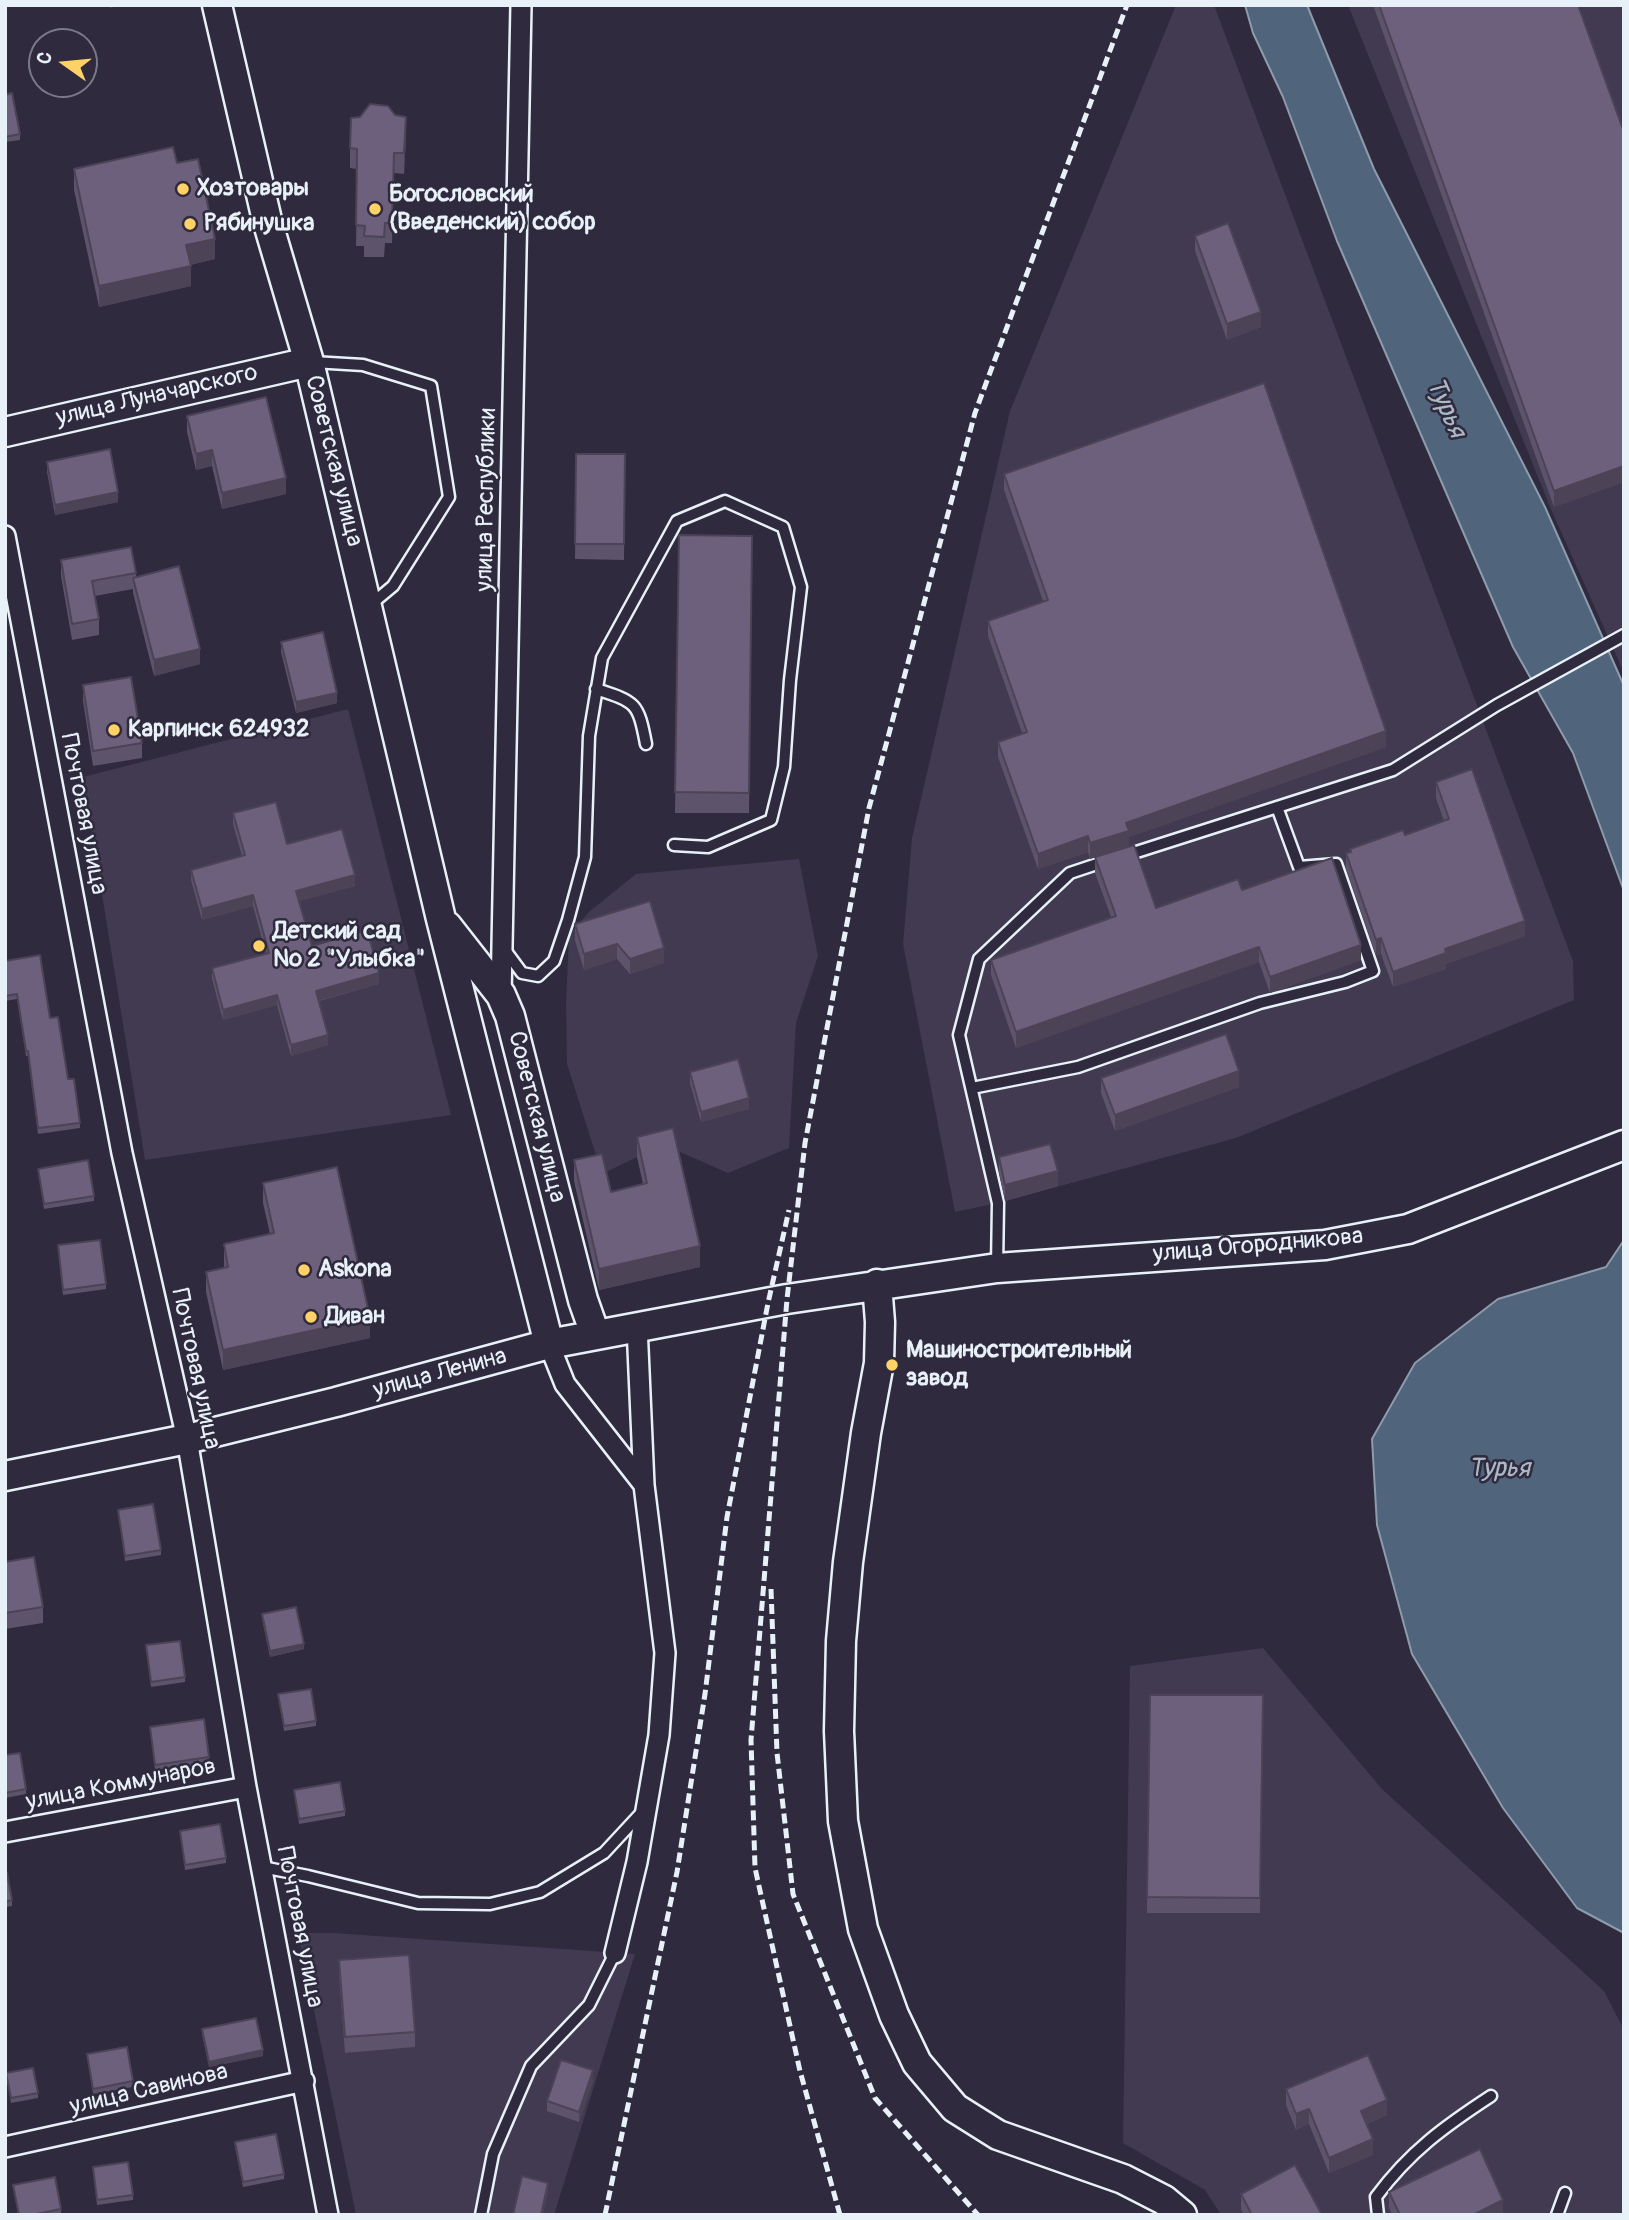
<!DOCTYPE html>
<meta charset="utf-8">
<style>
body{margin:0}
#map{position:relative;width:1629px;height:2220px;overflow:hidden;background:#2f2a3d;font-family:Pangolin,sans-serif}
canvas{display:block}
.frame{position:absolute;inset:0;border:7px solid #e8f1f8;pointer-events:none}
.north{position:absolute;left:28px;top:28px;width:70px;height:70px;box-sizing:border-box;background:#2f2a3d;border:2px solid #797a88;border-radius:50%;rotate:285deg;font-size:19px;font-weight:700;line-height:28px;text-align:center;color:#e8f1f8}
.north::after{content:'';display:block;margin:auto;width:24px;height:32px;background:#ffd166;clip-path:polygon(50% 0,100% 100%,50% 72%,0 100%)}
</style>
<div id="map">
<canvas width="1629" height="2220"></canvas>
<div class="frame"></div>
<div class="north">С</div>
</div>
<script>
const g = document.querySelector('canvas').getContext('2d');
g.lineJoin = 'round';
function fillPath(path, color) { g.fillStyle = color; g.fill(path, 'evenodd'); }
function stroke(path, color, width, dash) { g.strokeStyle = color; g.lineWidth = width; g.lineCap = dash ? 'butt' : 'round'; g.setLineDash(dash || []); g.stroke(path); }
function label(font, color, halo, rows, align = 'center') {
  g.font = font + ' Pangolin,sans-serif'; g.lineWidth = 5; g.setLineDash([]); g.textBaseline = 'middle'; g.strokeStyle = halo; g.fillStyle = color; for (const [text, x, y, turn = 0] of rows) {
    g.save(); g.translate(x, y); g.rotate((+turn || 0) * Math.PI / 180); g.textAlign = isNaN(turn) ? turn : align; if (halo) g.strokeText(text, 0, 0); g.fillText(text, 0, 0); g.restore();
  }
}
fillPath(new Path2D(`
 M1176,5H1214L1573,961L1574,1000L1236,1138L998,1203L955,1212L903,944L912,838L1010,411Z
 M1348,5H1624V673L1550,507Z
 M348,709L451,1115L145,1160L83,777Z
 M799,859L818,956L796,1023L789,1148L728,1173L673,1149L637,1157L602,1174L567,1064L566,1003L569,934L590,911L636,874Z
 M1263,1648L1382,1789L1604,1991L1624,2030V2215H1221L1205,2190L1123,2143L1130,1666Z
 M298,1933H334L635,1954L554,2215H356Z`), '#413a50');
const water = new Path2D(`
 M1245,5H1307L1374,169L1545,507L1624,686V891L1573,753L1513,647L1337,241L1283,97L1253,33Z
 M1624,1240V1933L1577,1908L1503,1808L1412,1654L1377,1525L1372,1439L1415,1363L1498,1299L1606,1267Z`);
fillPath(water, '#50647b');
stroke(water, '#8d9cad', 2);
const lane = new Path2D(`
 M313,362L363,365L431,386L449,497L393,586L369,606
 M596,689C636,702 638,702 646,744
 M1124,856L1393,770L1497,705L1624,635
 M505,950L522,973L538,976L554,961L568,920L585,857L589,736L602,658L677,521L725,501L783,527L801,587L790,680L784,767L771,820L708,847L674,845
 M972,1088L1078,1067L1260,1003L1345,982L1373,971L1336,864L1299,867L1277,807
 M997,1267L998,1203L959,1035L979,959L1070,873L1106,861
 M262,1867L308,1876L418,1903L490,1904L540,1892L604,1853L643,1811
 M481,2215L493,2154L531,2066L589,2005L615,1953
 M1378,2215L1376,2197C1409,2152 1445,2126 1491,2096
 M1557,2215L1565,2193`);
const street = new Path2D(`
 M5,536L122,1153L187,1439L246,1787L328,2215
 M501,995L521,5
 M549,1344L565,1384L644,1485
 M5,1832L246,1787
 M615,1953L637,1862L659,1735L665,1653L644,1485L637,1326
 M5,2147L304,2081`);
const secondary = new Path2D(`
 M217,5L267,220L309,362L441,919L549,1344
 M5,432L309,362
 M447,926L501,995L510,1016L583,1300L595,1334
 M877,1284L880,1322L879,1363L866,1433L848,1562L841,1641L839,1731L843,1821L863,1929L894,2015L917,2063L955,2108L998,2135L1123,2179L1164,2200L1182,2215
 M5,1476L187,1439L336,1402L549,1344L787,1299L997,1268L1325,1245L1408,1229L1624,1145`);
stroke(lane, '#e8f1f8', 15);
stroke(street, '#e8f1f8', 24);
stroke(secondary, '#e8f1f8', 33);
stroke(lane, '#2f2a3d', 10);
stroke(street, '#2f2a3d', 19);
stroke(secondary, '#2f2a3d', 28);
stroke(new Path2D(`
 M771,1589L777,1753L793,1894L875,2098L978,2215
 M605,2215L677,1872L705,1694L727,1517L768,1303L789,1210
 M840,2215L800,2071L755,1868L751,1740L787,1299L805,1143L869,808L975,413L1127,5`), '#e8f1f8', 5, [10, 5]);
fillPath(new Path2D(`
 M1373,5H1578L1624,132V482L1554,507Z
 M5,95L20,134V140L5,142Z
 M406,137L404,174L394,173L392,243H385L384,257H364V246H356L357,169L350,168V148Z
 M177,163L215,259L190,265L191,286L99,307L74,190V169Z
 M1195,236L1261,327L1227,340L1195,251Z
 M187,416L286,494L222,509L212,466L196,470L187,432Z
 M576,454H625L624,560L575,559Z
 M47,462L118,502L55,515L47,472Z
 M1004,474L1386,747L1129,837V846L1090,859L1088,852L1038,869L998,757V742L1022,733L988,636V621L1043,601L1004,490Z
 M679,535L752,536L749,813H675Z
 M61,560L136,573V577L200,664L154,676L133,593V589L95,596L99,619V635L72,640L61,576Z
 M281,642L337,703L296,713L281,652Z
 M83,685L142,743V758L93,766L83,701Z
 M1436,782L1525,936L1446,964V969L1393,987L1381,954L1376,955L1346,869V853L1350,852V849L1405,835L1444,821L1436,798Z
 M233,813L287,844L355,886L299,901L312,946L379,984L319,1001L328,1045L291,1056L277,1005L223,1020L212,979V968L266,954L253,906L202,920L191,880V870L242,856L233,824Z
 M1095,857L1156,908L1242,890L1361,960L1270,993L1259,962L1016,1048L991,975V960L1111,917L1095,873Z
 M575,924L664,963L630,974L617,959L584,970L575,940Z
 M5,961L50,1018L68,1079L80,1123V1128L38,1134L28,1056H26L17,999L5,1001Z
 M690,1072L749,1109L701,1122L690,1083Z
 M1101,1078L1239,1087L1115,1131L1101,1093Z
 M637,1137L700,1267L599,1290L574,1181V1160L611,1192L643,1184L637,1157Z
 M999,1157L1058,1186L1005,1201L999,1173Z
 M38,1169L94,1196V1201L44,1209Z
 M263,1183L370,1338L223,1370L206,1292V1272L224,1268V1244L270,1234L263,1203Z
 M58,1245L106,1284V1289L63,1295Z
 M118,1510L161,1550V1555L125,1561Z
 M5,1562L43,1607V1623L5,1629Z
 M262,1614L304,1649L270,1657L262,1619Z
 M146,1645L185,1677V1682L151,1687Z
 M278,1694L316,1721V1726L284,1731Z
 M1150,1695H1263L1260,1913H1147Z
 M150,1727L209,1757V1763L155,1770Z
 M5,1755L26,1789V1794L5,1798Z
 M294,1790L345,1811V1816L299,1824Z
 M180,1831L226,1858V1863L185,1870Z
 M5,1873L12,1900V1906L5,1907Z
 M339,1960L415,2032V2047L345,2053L339,1976Z
 M202,2029L263,2056L209,2067L202,2034Z
 M87,2054L133,2081V2087L93,2094Z
 M6,2073L38,2093V2098L11,2103Z
 M593,2081L579,2122L547,2111V2101Z
 M1286,2089L1387,2115L1367,2124L1373,2155L1329,2173L1309,2124L1296,2130L1286,2105Z
 M235,2142L284,2174V2179L243,2187L235,2147Z
 M93,2167L133,2195V2200L97,2205Z
 M13,2185L61,2209V2214L18,2215Z
 M1389,2192L1503,2215H1392L1389,2207Z
 M1241,2194L1322,2215H1244L1241,2210Z`), '#5d536b');
fillPath(new Path2D(`
 M110,5H122L110,8Z
 M406,117V137L404,174V153Z
 M215,239V259L186,266V245Z
 M191,266V286L99,307V286Z
 M1261,312V327L1227,340V324Z
 M212,450V466L196,470V454Z
 M1624,466V482L1554,507V491Z
 M286,478V494L222,509V493Z
 M118,492V502L55,515V505Z
 M200,649V664L154,676V660Z
 M337,693V703L296,713V702Z
 M1386,731V747L1129,837V846L1090,859V843L1126,823Z
 M1088,836V852L1038,869V854Z
 M355,875V886L296,902V891Z
 M253,895V906L202,920V909Z
 M1525,921V936L1446,964V969L1393,987V972L1445,949Z
 M1381,938V954L1376,955V940Z
 M617,944V959L584,970V954Z
 M1361,945V960L1270,993V977Z
 M1259,947V962L1016,1048V1032Z
 M664,948V963L630,974V959Z
 M379,973V984L316,1001V991Z
 M277,995V1005L223,1020V1010Z
 M328,1035V1045L291,1056V1045Z
 M1239,1071V1087L1115,1131V1115Z
 M749,1098V1109L701,1122V1112Z
 M1058,1171V1186L1005,1201V1185Z
 M700,1246V1267L599,1290V1269Z
 M370,1318V1338L223,1370V1350Z
 M304,1644V1649L270,1657V1651Z
 M263,2050V2056L209,2067V2062Z
 M593,2070V2081L579,2122V2112Z
 M1387,2100V2115L1361,2126V2111Z
 M1309,2109V2124L1296,2130V2114Z
 M1373,2139V2155L1329,2173V2158Z
 M548,2183V2193L543,2215H541Z
 M1503,2200V2215H1473Z`), '#4c4357');
const building = new Path2D(`
 M1379,5H1578L1624,132V466L1554,491Z
 M12,93L20,134L5,137V95Z
 M370,104L388,106L395,115L406,117L404,153H394L392,223H385L384,237L364,236L365,226L356,225L357,149L350,148L351,118L360,117Z
 M173,147L177,163L198,159L215,239L186,245L191,266L99,286L74,169Z
 M1228,223L1261,312L1227,324L1195,236Z
 M1264,383L1386,731L1126,823L1129,831L1090,843L1088,836L1038,854L998,742L1027,732L988,621L1048,600L1004,474Z
 M266,397L286,478L222,493L212,450L196,454L187,416Z
 M110,449L118,492L55,505L47,462Z
 M576,454H625L624,544H575Z
 M679,535L752,536L749,793L675,792Z
 M131,547L136,573L92,581L99,619L72,624L61,560Z
 M179,566L200,649L154,660L133,578Z
 M323,632L337,693L296,702L281,642Z
 M131,677L142,743L93,751L83,685Z
 M1472,769L1525,921L1445,949L1446,953L1393,972L1381,938L1376,940L1346,853L1351,852L1350,849L1403,830L1405,835L1449,819L1436,782Z
 M276,802L287,844L342,829L355,875L296,891L312,946L367,930L379,973L316,991L328,1035L291,1045L277,995L223,1010L212,968L269,953L253,895L202,909L191,870L245,855L233,813Z
 M1134,845L1156,908L1238,879L1242,890L1332,858L1361,945L1270,977L1259,947L1016,1032L991,960L1116,916L1095,857Z
 M650,901L664,948L630,959L617,944L584,954L575,924Z
 M40,955L50,1018L58,1017L68,1079H74L80,1123L38,1128L28,1051H26L17,994L5,996V961Z
 M1226,1034L1239,1071L1115,1115L1101,1078Z
 M738,1059L749,1098L701,1112L690,1072Z
 M673,1128L700,1246L599,1269L574,1160L602,1154L611,1192L647,1183L637,1137Z
 M1050,1144L1058,1171L1005,1185L999,1157Z
 M88,1160L94,1196L44,1204L38,1169Z
 M337,1167L370,1318L223,1350L206,1272L228,1267L224,1244L274,1233L263,1183Z
 M100,1240L106,1284L63,1290L58,1245Z
 M153,1504L161,1550L125,1556L118,1510Z
 M34,1557L43,1607L5,1613V1562Z
 M296,1607L304,1644L270,1651L262,1614Z
 M180,1641L185,1677L151,1682L146,1645Z
 M311,1689L316,1721L284,1726L278,1694Z
 M1150,1695H1263L1260,1898L1147,1897Z
 M204,1719L209,1757L155,1765L150,1727Z
 M20,1753L26,1789L5,1793V1755Z
 M340,1782L345,1811L299,1819L294,1790Z
 M220,1824L226,1858L185,1865L180,1831Z
 M5,1873H7L12,1900L5,1902Z
 M409,1955L415,2032L345,2037L339,1960Z
 M256,2018L263,2050L209,2062L202,2029Z
 M127,2047L133,2081L93,2089L87,2054Z
 M1368,2055L1387,2100L1361,2111L1373,2139L1329,2158L1309,2109L1296,2114L1286,2089Z
 M561,2060L593,2070L579,2112L547,2101Z
 M33,2068L38,2093L11,2098L6,2073Z
 M276,2134L284,2174L243,2182L235,2142Z
 M1480,2149L1503,2200L1473,2215H1400L1389,2192Z
 M128,2162L133,2195L97,2200L93,2167Z
 M1295,2165L1322,2215H1252L1241,2194Z
 M522,2176L548,2183L541,2215H513Z
 M55,2177L61,2209L32,2215H19L13,2185Z`);
fillPath(building, '#6c607c');
stroke(building, '#4c4357', 2);
for (const [x, y, r, color] of [
 [183,189,7,"#ffd166"],
 [375,209,7,"#ffd166"],
 [190,224,7,"#ffd166"],
 [114,730,7,"#ffd166"],
 [259,946,7,"#ffd166"],
 [304,1270,7,"#ffd166"],
 [311,1317,7,"#ffd166"],
 [892,1365,7,"#ffd166"]
]) { const dot = new Path2D(); dot.arc(x, y, r, 0, 2 * Math.PI); g.fillStyle = color; g.fill(dot); stroke(dot, '#2f2a3d', 2.5); }
label('bold 24px', '#e8f1f8', '#2f2a3d', [
 ["Хозтовары",197,189],
 ["Богословский",389,195],
 ["(Введенский) собор",389,223],
 ["Рябинушка",204,224],
 ["Карпинск 624932",128,730],
 ["Детский сад",273,932],
 ["№ 2 \"Улыбка\"",273,960],
 ["Askona",318,1270],
 ["Диван",325,1317],
 ["Машиностроительный",906,1351],
 ["завод",906,1379]
], 'left');
label('24px', '#e8f1f8', '#2f2a3d', [
 ["улица Луначарского",157,396,-13],
 ["Советская улица",333,461,76],
 ["улица Республики",487,500,-89],
 ["Почтовая улица",83,814,79],
 ["Советская улица",536,1117,76],
 ["улица Огородникова",1258,1246,-5],
 ["Почтовая улица",195,1369,78],
 ["улица Ленина",440,1374,-15],
 ["улица Коммунаров",121,1785,-11],
 ["Почтовая улица",299,1927,79],
 ["улица Савинова",149,2090,-13]
]);
label('italic 26px', '#abb9c6', '#2f2a3d', [
 ["Турья",1445,408,66],
 ["Турья",1499,1469]
]);
</script>
